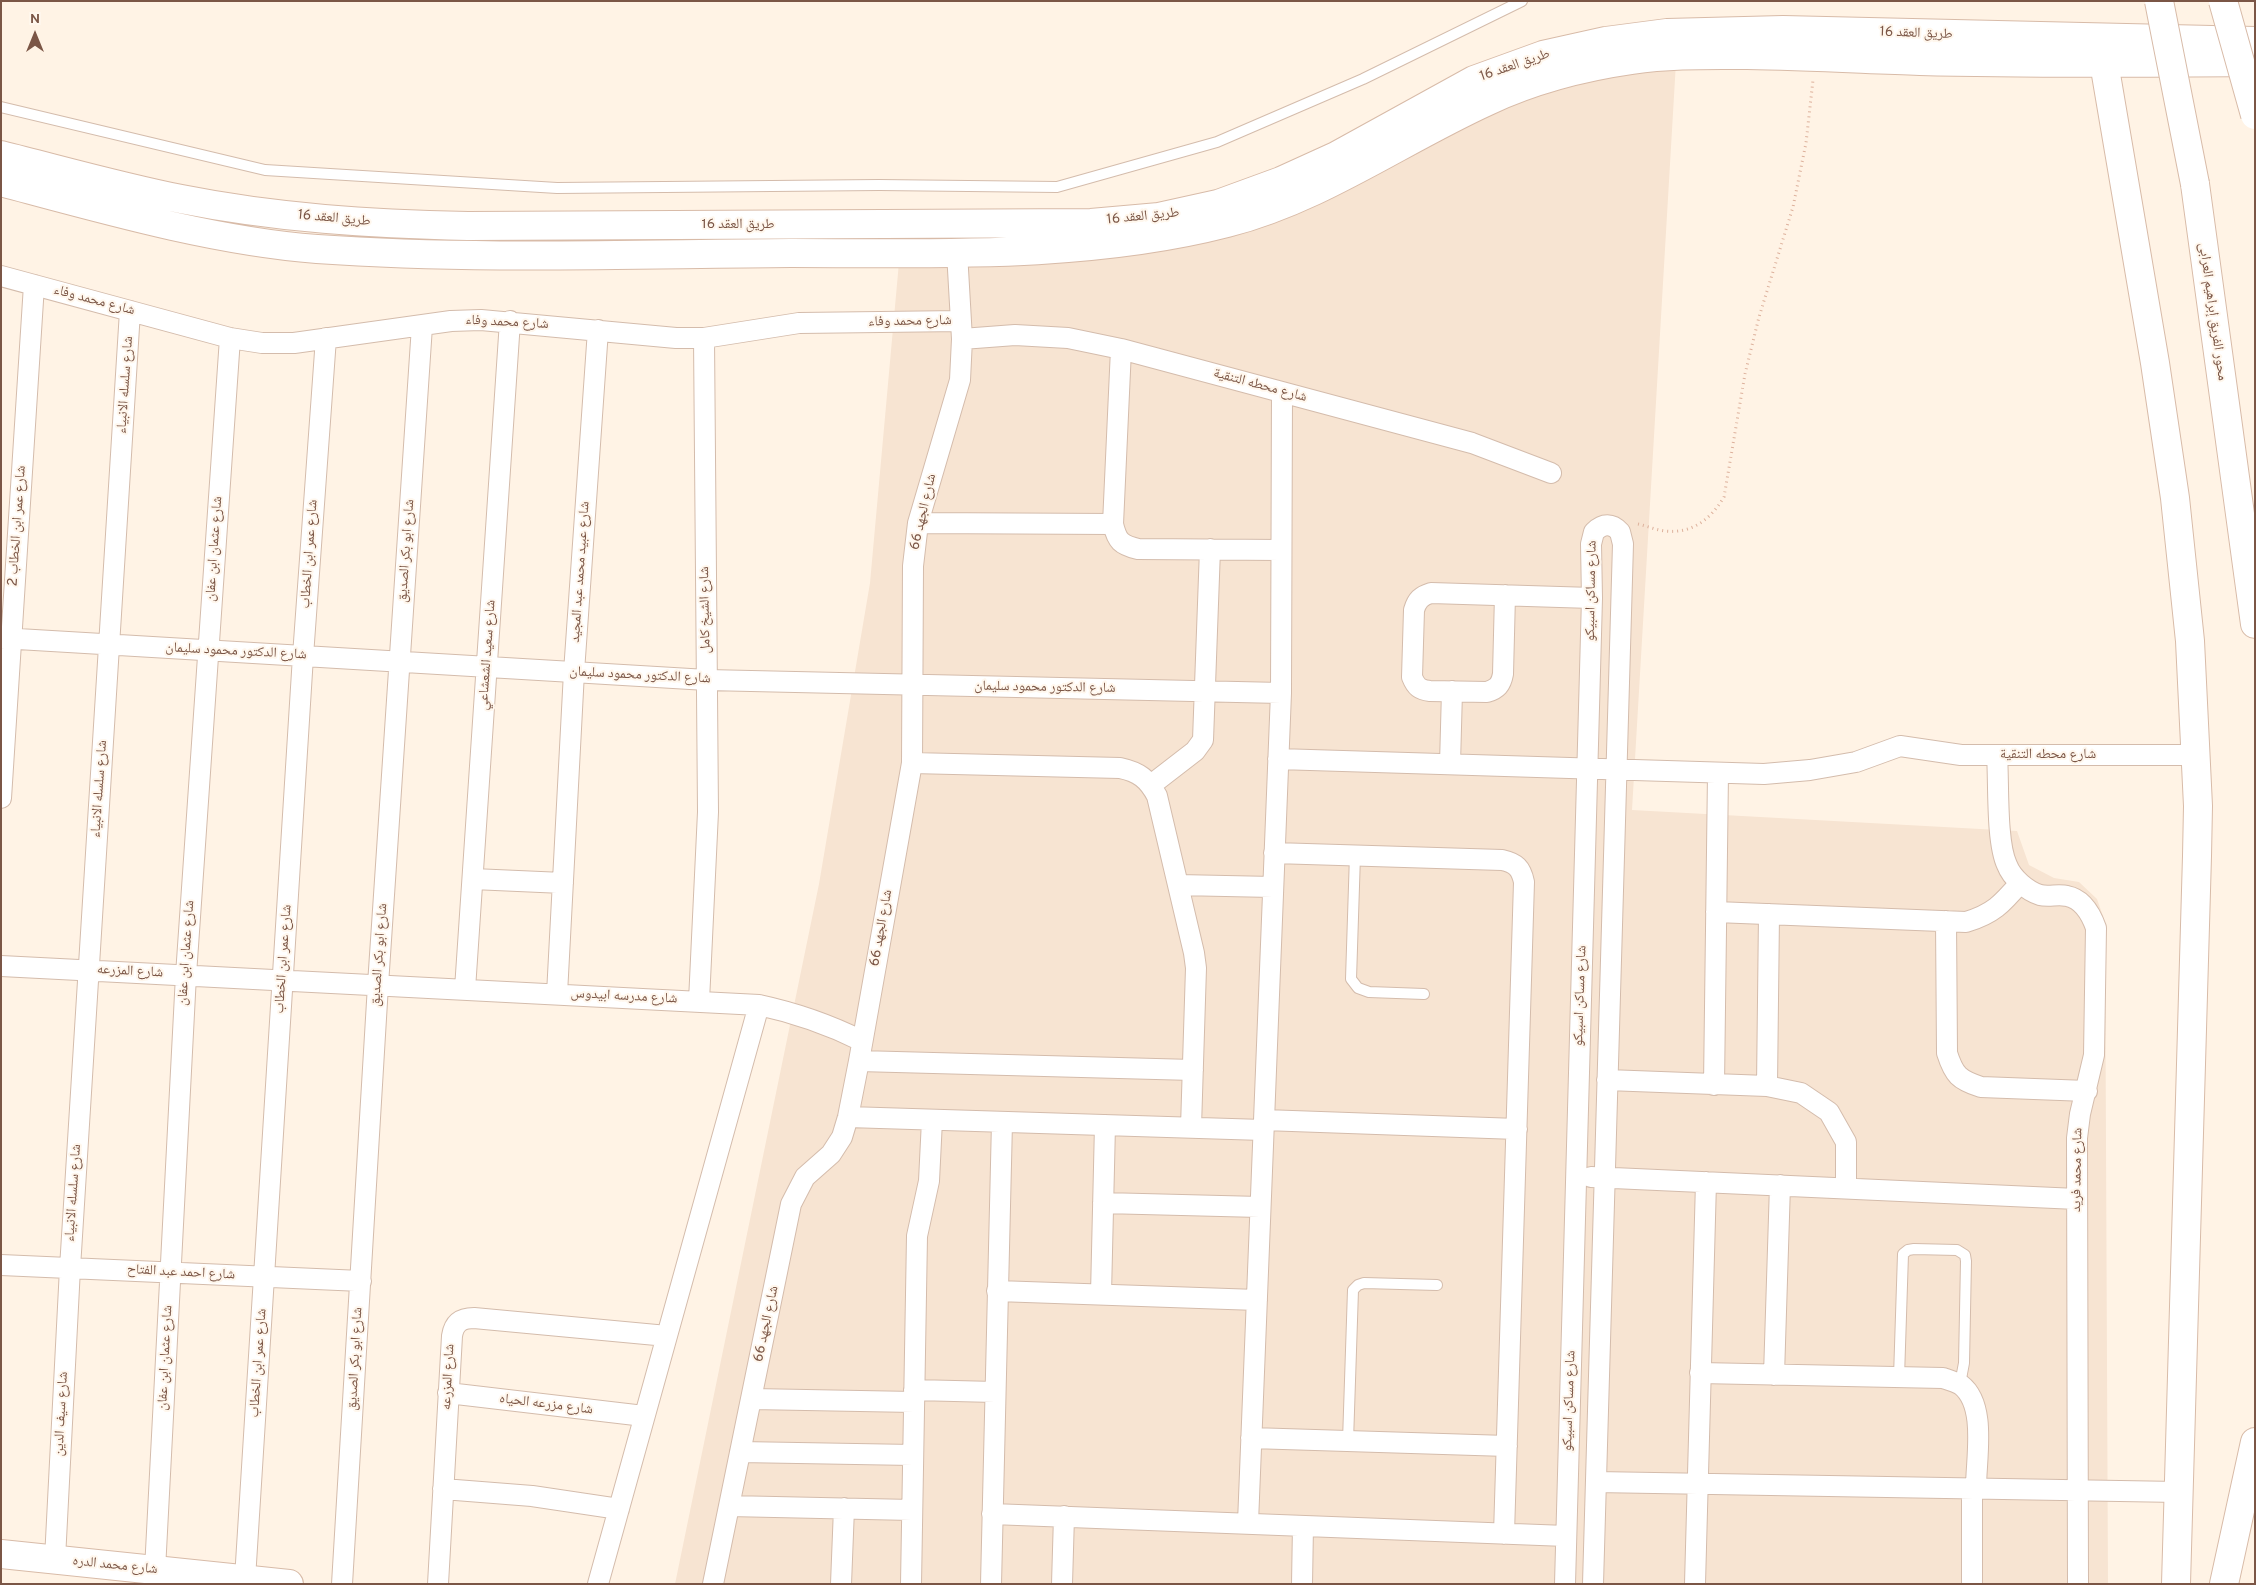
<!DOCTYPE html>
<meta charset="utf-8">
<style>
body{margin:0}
#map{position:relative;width:2256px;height:1585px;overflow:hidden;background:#fff3e5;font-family:Overpass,sans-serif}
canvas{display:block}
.frame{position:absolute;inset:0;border:2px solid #7b5646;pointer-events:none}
.north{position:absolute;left:10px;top:10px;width:50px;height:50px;-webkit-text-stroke:4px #fff7ed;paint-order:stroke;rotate:0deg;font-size:14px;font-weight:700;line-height:20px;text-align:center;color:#7b5646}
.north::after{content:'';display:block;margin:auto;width:18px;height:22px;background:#7b5646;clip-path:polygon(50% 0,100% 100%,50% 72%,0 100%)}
</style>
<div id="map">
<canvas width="2256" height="1585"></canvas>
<div class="frame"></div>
<div class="north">N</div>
</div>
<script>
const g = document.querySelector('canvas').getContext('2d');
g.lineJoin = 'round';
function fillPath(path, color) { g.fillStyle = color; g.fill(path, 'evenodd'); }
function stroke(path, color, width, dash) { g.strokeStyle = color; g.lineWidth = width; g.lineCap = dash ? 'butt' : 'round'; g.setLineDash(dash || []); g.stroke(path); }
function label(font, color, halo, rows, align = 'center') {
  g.font = font + ' Overpass,"Noto Naskh Arabic",sans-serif'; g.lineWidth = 4; g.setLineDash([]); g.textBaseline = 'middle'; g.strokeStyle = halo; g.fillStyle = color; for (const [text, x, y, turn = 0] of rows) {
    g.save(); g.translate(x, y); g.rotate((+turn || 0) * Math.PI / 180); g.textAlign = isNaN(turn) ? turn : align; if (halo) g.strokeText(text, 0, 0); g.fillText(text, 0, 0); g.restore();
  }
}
fillPath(new Path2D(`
 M1677,45L1632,810L2017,831L2029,865L2054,878L2079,882L2097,899L2105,922L2108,1584H675L819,884L870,583L901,240H1066L1339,162Z`), '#f7e4d2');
const lane = new Path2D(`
 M1,107L265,170L557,188L879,185L1057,187L1217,142L1363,79L1522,1
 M1355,855L1351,979L1358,988L1369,992L1424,994
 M1899,1377L1903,1254L1908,1250L1914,1249L1957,1250L1965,1255L1966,1261L1964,1363L1960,1384
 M1348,1441L1353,1290L1358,1285L1364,1283L1437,1285`);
const street = new Path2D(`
 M1,276L230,338L262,343H294L451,321L481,320L676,338H704L799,323L961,321
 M962,339L1015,335L1068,338L1121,349L1472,443L1551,473
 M1121,349L1113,524C1117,541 1121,545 1138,549L1281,550
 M918,523L1113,524
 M1505,595L1503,674C1501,685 1497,689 1487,692L1430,691C1420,690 1416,687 1412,677L1414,610C1417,600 1421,596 1431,593L1592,598
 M1,638L707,680L1281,693
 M1997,755C1999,782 1996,842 2007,865C2012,878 2027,891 2040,895C2048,897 2059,894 2067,896C2083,899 2091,914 2096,928L2094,1055L2080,1114L2077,1138L2078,1584
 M1278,759L1764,774L1810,770L1856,762L1900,746L1961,755H2196
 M912,763L1120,768C1139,772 1148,779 1157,796L1194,953L1196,968L1191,1127
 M1450,764L1452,691
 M1151,785L1195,751L1203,740L1210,549
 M1,798L34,285
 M1274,853L1502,860C1516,863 1521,868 1524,882L1504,1534
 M473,879L563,883
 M1178,885L1273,887
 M1716,912L1966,922C1993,914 2002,904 2020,883
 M1946,921L1947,1053C1954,1075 1959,1080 1981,1087L2087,1091
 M1,966L759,1005C796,1013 828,1024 862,1041
 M465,989L510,321
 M557,994L574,672L598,330
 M699,1001L708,812L704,338
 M859,1061L1193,1070
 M1607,1080L1767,1086L1801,1093L1829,1112L1846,1142V1188
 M1714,1085L1718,773
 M1767,1086L1769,914
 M848,1117L1263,1130
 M1264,1120L1517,1129
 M1591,1177L2077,1199
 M1103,1203L1260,1207
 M1,1265L361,1281
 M997,1291L1257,1300
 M1101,1294L1105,1125
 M1700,1373L1943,1378C1949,1380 1956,1382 1961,1385C1987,1405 1976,1458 1976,1488
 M1774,1375L1780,1185
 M914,1390L995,1392
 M448,1393L644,1416
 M752,1399L914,1402
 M1251,1438L1507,1446
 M740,1452L913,1455
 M1596,1482L2178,1492
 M443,1489L532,1496L619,1509
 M729,1506L912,1510
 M992,1514L1566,1536
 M1248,1523L1281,693L1282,392
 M55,1559L70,1268L130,311
 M155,1570L186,975L230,338
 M245,1579L303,656L326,338
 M342,1584L378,985L422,326
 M438,1584L452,1336C454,1323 461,1318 474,1318L667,1336
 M598,1584L759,1005
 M713,1584L791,1204L805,1177L831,1154L842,1137L848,1117L859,1061L912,763L913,566L918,523L960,380L962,339L957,252
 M841,1584L844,1508
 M911,1584L917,1236L929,1181L932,1120
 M991,1584L1002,1122
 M1062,1584L1064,1516
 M1302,1584L1303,1526
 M1565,1584L1592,598L1591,544L1594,532C1603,523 1612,523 1620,532L1623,544L1593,1584
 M1695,1584L1706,1182
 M1972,1584V1488`);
const secondary = new Path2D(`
 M2101,45L2155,363L2175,498L2190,641L2198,806L2197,856L2176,1584
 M1,155C61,170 121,187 181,199C276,218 372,224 468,226L1091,223L1159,217L1218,204L1281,181L1336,156L1474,80L1543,55L1606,41L1667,33L1783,30L2255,41
 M1,182C102,209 213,241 317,249C474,260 633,254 791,253C933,253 1088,259 1227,223C1321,199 1400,141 1488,101C1533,80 1583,67 1632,60C1670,54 1708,55 1747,55C1805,56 1862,59 1920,61C2031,64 2143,63 2255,62
 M2195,184L2255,624
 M1,1554L289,1584
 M2224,1584L2255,1442`);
stroke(lane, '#d4bcac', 12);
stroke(street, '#d4bcac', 22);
stroke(secondary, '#d8bba8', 30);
stroke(new Path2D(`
 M1638,524C1647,526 1656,530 1665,531C1692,534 1711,519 1724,497L1745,374L1759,317L1793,207L1806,143L1813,80`), '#ddb19c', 3, [1, 4]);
stroke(lane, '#fff', 10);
stroke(street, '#fff', 20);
stroke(secondary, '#fff', 28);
const secondaryBridge = new Path2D(`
 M2159,1L2195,184
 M2223,1L2255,115`);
stroke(secondaryBridge, '#d8bba8', 30, []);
stroke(secondaryBridge, '#fff', 28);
label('14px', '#7b5646', '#fff7ed', [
 ["طريق العقد 16",1916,34,2],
 ["طريق العقد 16",1515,66,-19],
 ["طريق العقد 16",1143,217,-6],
 ["طريق العقد 16",334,219,5],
 ["طريق العقد 16",738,225],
 ["شارع محمد وفاء",94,301,15],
 ["محور الفريق إبراهيم العرابى",2212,312,82],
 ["شارع محمد وفاء",910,322,-1],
 ["شارع محمد وفاء",507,323,3],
 ["شارع سلسله الانبياء",126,385,-86],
 ["شارع محطه التنقية",1260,386,15],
 ["شارع الجهد 66",924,512,-77],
 ["شارع عمر ابن الخطاب 2",18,526,-86],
 ["شارع عثمان ابن عفان",215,549,-86],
 ["شارع ابو بكر الصديق",407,551,-86],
 ["شارع عمر ابن الخطاب",310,554,-86],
 ["شارع عبيد محمد عبد المجيد",581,572,-86],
 ["شارع مساكن اسبيكو",1592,591,-89],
 ["شارع الشيخ كامل",706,610,-91],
 ["شارع الدكتور محمود سليمان",236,652,3],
 ["شارع سعيد الشعشاعي",488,655,-86],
 ["شارع الدكتور محمود سليمان",640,676,3],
 ["شارع الدكتور محمود سليمان",1045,688,1],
 ["شارع محطه التنقية",2048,755],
 ["شارع سلسله الانبياء",100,789,-86],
 ["شارع الجهد 66",882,928,-80],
 ["شارع عثمان ابن عفان",187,953,-86],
 ["شارع ابو بكر الصديق",380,955,-86],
 ["شارع عمر ابن الخطاب",284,959,-86],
 ["شارع المزرعه",130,972,3],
 ["شارع مساكن اسبيكو",1581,996,-88],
 ["شارع مدرسه ابيدوس",624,997,3],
 ["شارع محمد فريد",2078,1170,-89],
 ["شارع سلسله الانبياء",74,1193,-86],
 ["شارع احمد عبد الفتاح",181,1273,3],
 ["شارع الجهد 66",767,1324,-78],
 ["شارع عثمان ابن عفان",166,1358,-87],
 ["شارع ابو بكر الصديق",356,1359,-87],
 ["شارع عمر ابن الخطاب",259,1363,-86],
 ["شارع المزرعه",449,1377,-87],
 ["شارع مساكن اسبيكو",1570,1401,-88],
 ["شارع مزرعه الحياه",546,1405,7],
 ["شارع سيف الدين",62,1414,-87],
 ["شارع محمد الدره",115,1566,6]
]);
</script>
